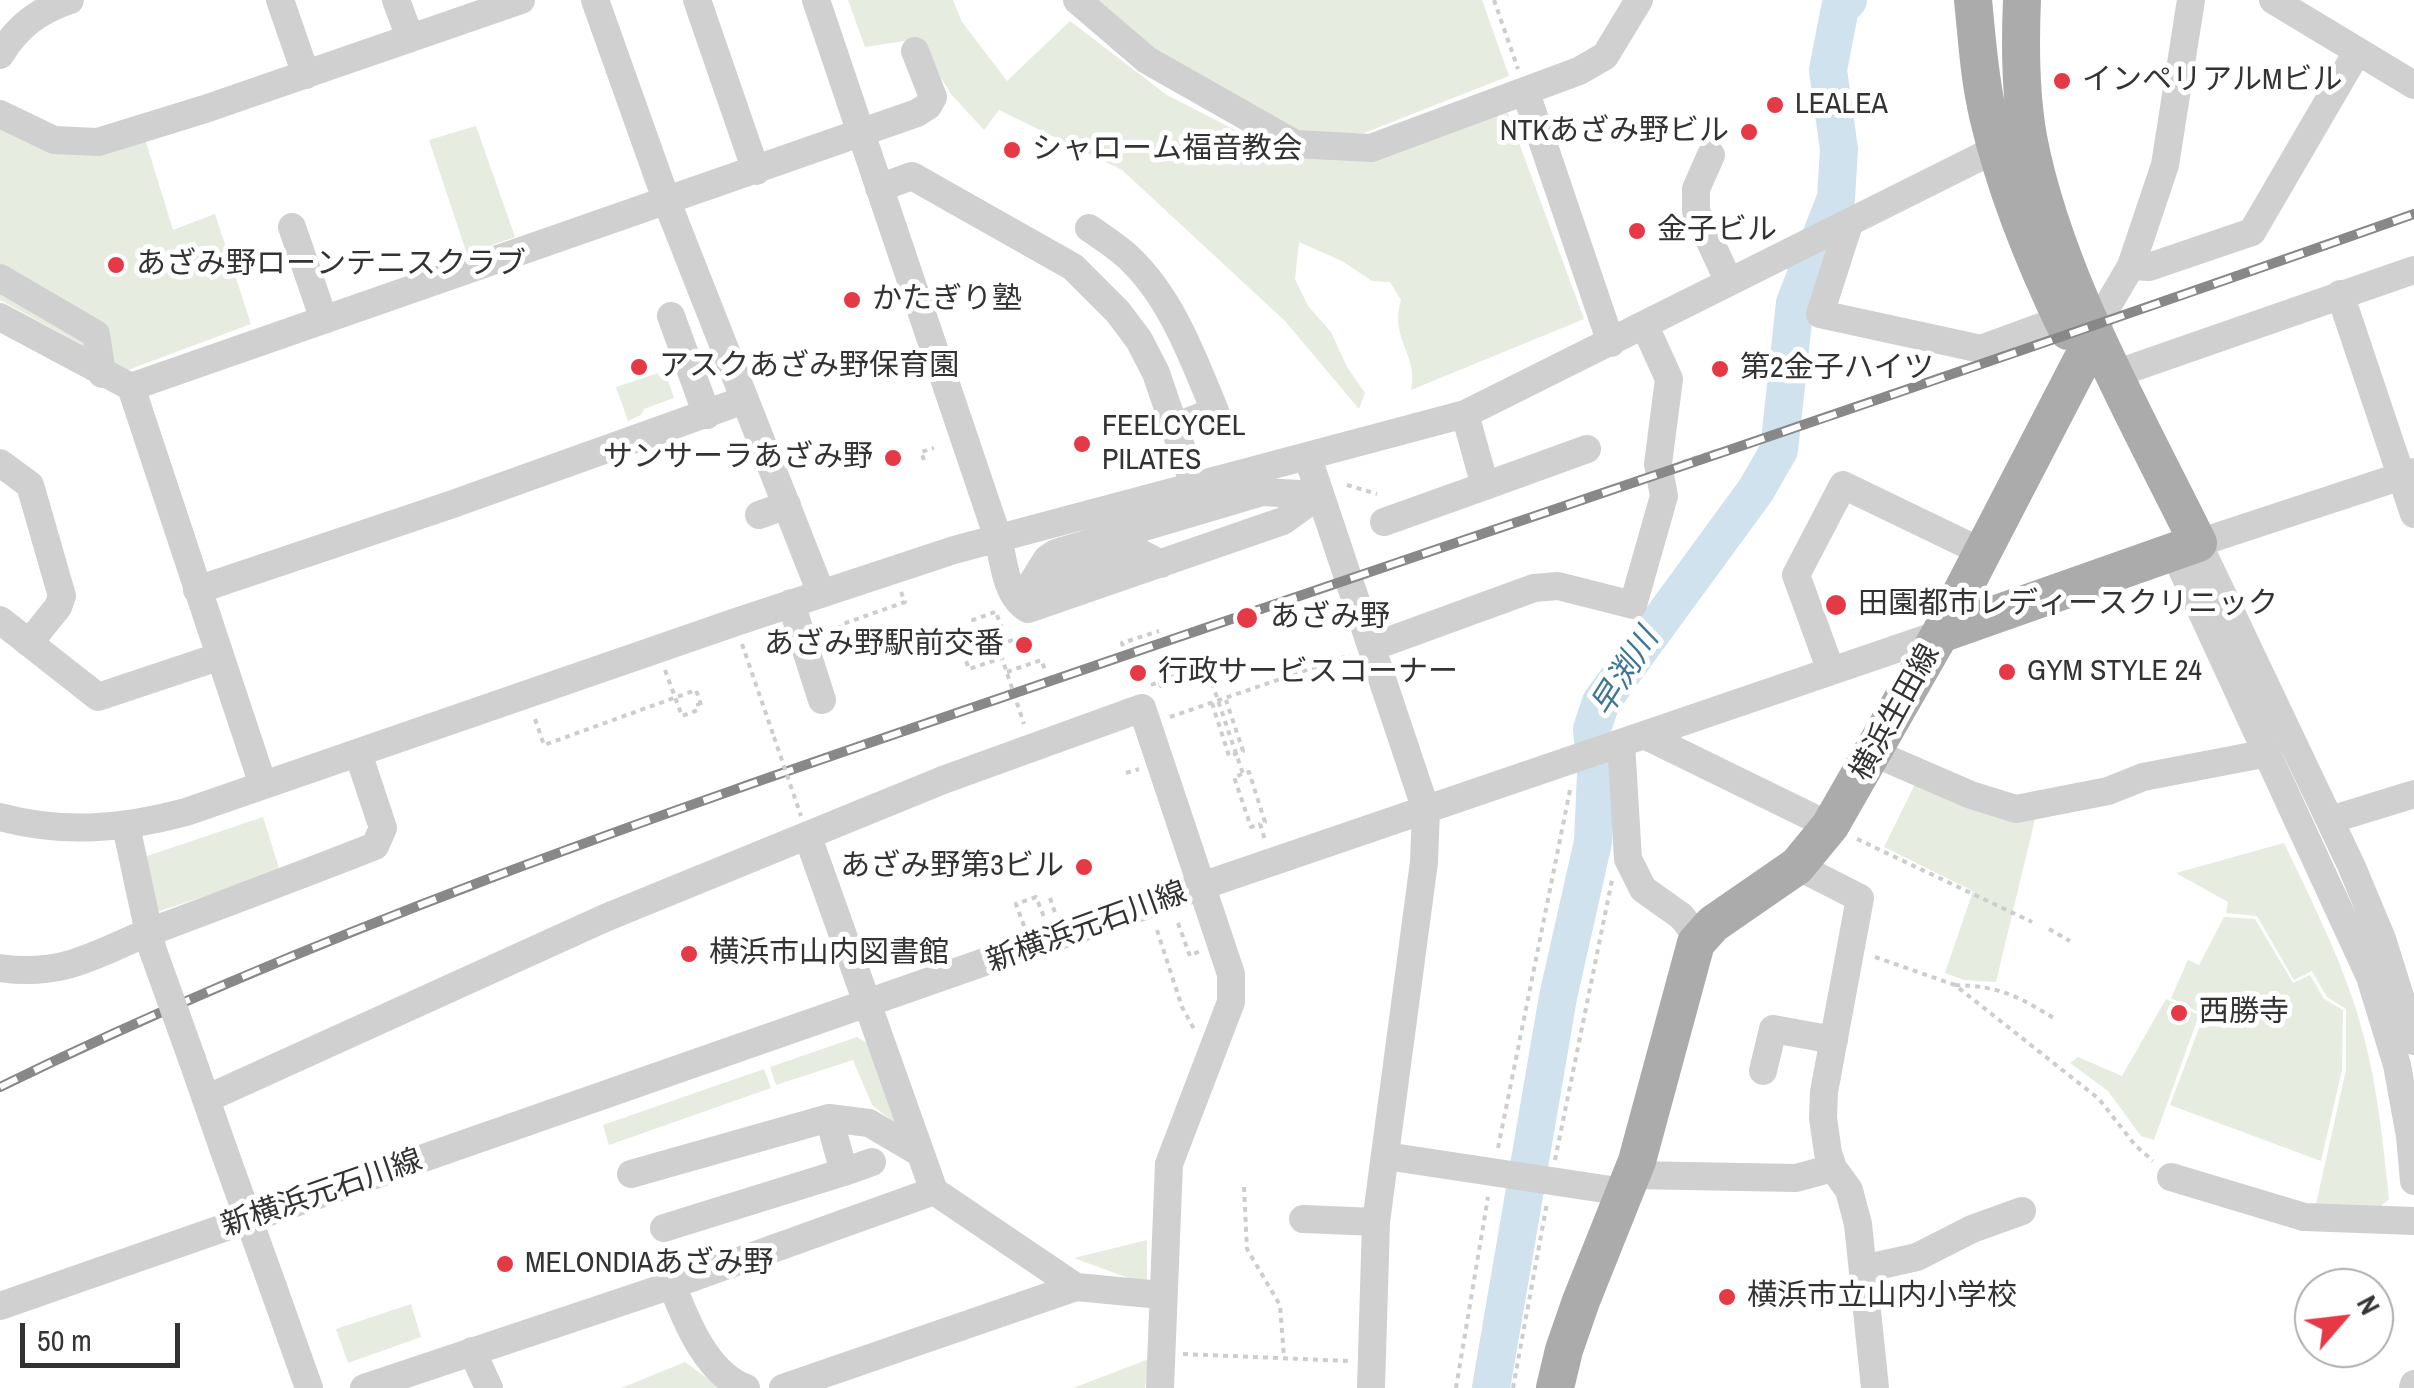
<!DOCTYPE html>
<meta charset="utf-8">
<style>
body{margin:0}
#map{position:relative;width:2414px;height:1388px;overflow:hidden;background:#fff;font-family:"Archivo Narrow",sans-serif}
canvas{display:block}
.north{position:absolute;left:2294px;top:1268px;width:100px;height:100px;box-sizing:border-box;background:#fff;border:2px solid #adadad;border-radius:50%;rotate:62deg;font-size:28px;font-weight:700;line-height:40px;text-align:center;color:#333}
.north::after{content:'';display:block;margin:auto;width:35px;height:45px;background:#e63946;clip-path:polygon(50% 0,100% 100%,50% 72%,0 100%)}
.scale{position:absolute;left:20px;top:1323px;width:160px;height:45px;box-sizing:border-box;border:5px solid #333;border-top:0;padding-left:12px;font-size:30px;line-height:35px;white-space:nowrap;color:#333;-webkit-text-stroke:8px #fff;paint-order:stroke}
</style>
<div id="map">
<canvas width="2414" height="1388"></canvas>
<div class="north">N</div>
<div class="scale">50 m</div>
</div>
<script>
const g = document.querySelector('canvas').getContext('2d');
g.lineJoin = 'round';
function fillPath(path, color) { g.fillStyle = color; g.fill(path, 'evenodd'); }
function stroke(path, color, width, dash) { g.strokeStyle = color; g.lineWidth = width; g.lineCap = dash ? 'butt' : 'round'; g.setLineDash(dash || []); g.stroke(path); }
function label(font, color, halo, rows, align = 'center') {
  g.font = font + ' "Archivo Narrow","Noto Sans JP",sans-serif'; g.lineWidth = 10; g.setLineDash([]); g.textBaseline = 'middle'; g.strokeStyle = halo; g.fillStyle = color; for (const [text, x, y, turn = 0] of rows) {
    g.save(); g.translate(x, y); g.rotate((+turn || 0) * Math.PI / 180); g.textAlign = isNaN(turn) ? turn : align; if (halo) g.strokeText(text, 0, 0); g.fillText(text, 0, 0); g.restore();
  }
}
fillPath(new Path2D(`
 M848,0H953L962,22L1007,81L1070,21L1167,95L1264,145L1362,160L1508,113L1584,319L1411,390C1419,355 1389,339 1401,300L1390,282L1372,281L1342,261L1299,242L1295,279L1308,306L1331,332L1347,367L1365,393L1359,409L1285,321L1122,170L999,110L984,130L951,94L917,39L865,47Z
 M1095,0H1482L1509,76L1364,133H1300L1158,53Z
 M0,122L145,139L173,230L215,214L251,324L128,370L0,300Z
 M476,126L515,237L467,254L429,140Z
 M658,373L659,376L666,374L674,398L644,409L641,415L628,421L616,387Z
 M1915,784L2035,819L1996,982L1964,980L1945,973L1973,891L1884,847Z
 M263,817L280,871L157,912L144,857Z
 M2284,843C2314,906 2347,970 2364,1037C2378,1090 2383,1144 2389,1199L2379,1208L2316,1204L2346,1070V1009L2327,997L2312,971L2294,980L2257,916L2226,913L2228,902L2176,873Z
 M2224,917L2255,919L2293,983L2310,975L2324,999L2343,1010L2342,1070L2321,1161L2170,1105L2204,1015L2171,998L2188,960L2199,965Z
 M2166,999L2199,1015L2154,1140L2141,1136L2108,1091L2070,1063L2078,1057L2122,1076Z
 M857,1037L874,1047L901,1128L872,1105L853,1060L776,1085L770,1067Z
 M764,1069L771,1088L609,1145L603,1125Z
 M1147,1240V1285L1074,1258Z
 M411,1304L421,1337L348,1363L336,1329Z
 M1149,1359L1145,1388H1073Z
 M685,1362L721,1388H621Z`), '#e6ecdf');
stroke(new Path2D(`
 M1491,1388L1558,997L1593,842L1596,773L1592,729L1601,702L1756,490L1779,450L1795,303L1836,198L1839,149L1828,70L1840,8L1848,0`), '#cfe2ee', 38);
stroke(new Path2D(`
 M1494,0L1518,69
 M924,460L921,452L934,448
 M1683,462L1719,450
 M1347,485L1377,494
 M995,612L973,620L979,638L960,645L969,669L1002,658L1024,724
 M997,615L1007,642L1027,635
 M841,630L840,625L905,602L901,592
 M1196,634L1204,632
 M742,644L774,737
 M1126,656L1122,643L1159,631
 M665,670L682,716L698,710V703
 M1007,672L1041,660L1046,672
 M1160,682L1161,686L1186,677L1184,673
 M1212,683L1243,774L1249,772L1265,822L1260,824L1265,840
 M1151,685L1206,664
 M1212,703L1229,756L1243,751L1226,700
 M1170,717L1350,655
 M535,719L544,745L696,690L702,708
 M1126,773L1139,769
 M1242,774L1234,777L1251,827L1260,824
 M1857,839L2032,922
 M1050,898L1055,913
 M1178,923L1190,956L1200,951
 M1024,926L1016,904L1036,897L1044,917
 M2049,929L2070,941
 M1157,930L1182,1007L1194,1029
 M1875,957L1955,985L2099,1099L2135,1145L2153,1161
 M1955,985C2001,986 2019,997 2057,1020
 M1498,1148L1571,785
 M1555,1160L1612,880
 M1244,1187L1247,1249L1280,1305L1284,1357
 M1183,1354L1348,1361
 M1456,1388L1488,1197
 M1513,1388L1547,1203`), '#cdcdcd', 4, [5, 5]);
stroke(new Path2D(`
 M280,0L306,75
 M396,0L410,38
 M595,0L667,202L821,593
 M697,0L756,171
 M816,0L999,541C1003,562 1007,598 1028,609L1283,521L1319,495
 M1077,0L1147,60L1295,144L1371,148L1579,71L1605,56L1639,0
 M2273,0L2414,85
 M0,55C18,26 38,11 70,0
 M1526,93L1611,343
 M0,114L54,140L98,142L205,109L521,0
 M1711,155L1696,189V211L1729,282
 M879,188L912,176L1073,267L1118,312L1139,340L1156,373L1195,488
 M1849,224L1820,314L1981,349L2063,319
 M292,227L324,320
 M1089,228C1102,237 1116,246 1127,256C1171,296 1193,358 1215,411L1175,427
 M2131,266L2149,267L2252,232L2357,52
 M0,278L96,334L102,374
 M2340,294L2414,514
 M671,316L707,415
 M0,317L131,387L917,113L928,106L933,97L915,51
 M2094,329L2131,266L2165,165L2191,0
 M2115,374L2414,270
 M131,387L263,785
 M1308,458L1426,810L1424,862L1376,1222L1371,1388
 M0,463L30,485L62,596L58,607L29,643
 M2414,472L2198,543L2351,865L2382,939L2414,1041
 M1485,486L1587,449
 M759,515L787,505
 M1384,522L1485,486L1465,414
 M2174,552L2370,977L2397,1065L2410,1136L2414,1181
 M1027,588L1132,553H1140L1161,564
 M1029,588L1047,559L1056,553L1262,492L1319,495
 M197,590L450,505L744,400
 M791,603L822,700
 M0,620L98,697L218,657
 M1372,647L1534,588L1558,586L1633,605L1664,496L1658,464L1669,379L1645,326
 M1831,671L1796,575L1843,485L1982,552
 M1644,735L1830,826
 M1621,743L1628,859L1643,889L1681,916L1700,939
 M1874,753L1971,795L2016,809L2108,791L2143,777L2268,753
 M0,817C63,834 123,829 186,812L736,622L954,550L1465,414L1996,149L2013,144
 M2330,820L2414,794
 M126,826L152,947
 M808,837L934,1191L1076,1287L1161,1295
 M1797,866L1860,898L1824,1092L1823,1118L1828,1153L1833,1168L1849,1190L1858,1224L1875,1388
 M0,968C69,978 100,950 160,928C232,901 304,874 375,846L383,828L358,753
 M192,1059L223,1148
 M1763,1071L1773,1029L1834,1040
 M206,1099L605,918L943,780L1142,708L1231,974V1002L1169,1164L1160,1388
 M1386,1156L1624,1192
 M844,1172L872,1162
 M631,1174L829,1118L869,1123L920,1153
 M1632,1175L1796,1178L1833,1168
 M2171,1177L2304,1217L2414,1221
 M1303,1219L1376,1222
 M664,1228L844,1172L829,1118
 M1863,1269L1917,1257L1972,1229L2022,1211
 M672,1285C686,1321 707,1374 746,1388
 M273,1287L309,1388
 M0,1306L1222,879L1940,634
 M472,1351L489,1388
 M364,1388L672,1285L934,1191
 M783,1388L1076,1287
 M2413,1388L2414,1384`), '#d0d0d0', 28);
stroke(new Path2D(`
 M1973,0C1977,38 1979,77 1988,115C2005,189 2035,263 2068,331
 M1940,634L2198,543C2137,418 2054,275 2028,137C2020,91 2020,46 2022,0
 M1555,1388L1564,1350L1581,1301L1637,1161L1696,943L1713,924L1797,866L1830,826L1940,634L2082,360`), '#ababab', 38);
const rail = new Path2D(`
 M0,1087C341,920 700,801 1059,678C1510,523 1964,373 2414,214`);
stroke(rail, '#888', 10);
stroke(rail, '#fff', 6, [19]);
stroke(new Path2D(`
 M774,737L801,816`), '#cdcdcd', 4, [5, 5]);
stroke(new Path2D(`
 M152,948L192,1059
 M223,1148L273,1287`), '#d0d0d0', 28);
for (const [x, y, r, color] of [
 [2062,81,10,"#e63946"],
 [1775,105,10,"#e63946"],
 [1749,132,10,"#e63946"],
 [1012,150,10,"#e63946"],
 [1637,231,10,"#e63946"],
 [116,265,10,"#e63946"],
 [852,300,10,"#e63946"],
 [639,367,10,"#e63946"],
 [1720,369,10,"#e63946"],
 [1082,444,10,"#e63946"],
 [893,458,10,"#e63946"],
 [1836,605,12,"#e63946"],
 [1247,618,12,"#e63946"],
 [1024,645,10,"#e63946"],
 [2007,672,10,"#e63946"],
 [1138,673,10,"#e63946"],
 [1084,867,10,"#e63946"],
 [689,954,10,"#e63946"],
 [2179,1013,10,"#e63946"],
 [505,1264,10,"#e63946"],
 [1727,1297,10,"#e63946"]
]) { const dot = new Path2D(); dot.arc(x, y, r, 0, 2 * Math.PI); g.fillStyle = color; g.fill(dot); stroke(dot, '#fff', 4); }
label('30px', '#333', '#fff', [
 ["インペリアルMビル",2082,81],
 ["LEALEA",1795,105],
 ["NTKあざみ野ビル",1729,132,"right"],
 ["シャローム福音教会",1032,150],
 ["金子ビル",1657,231],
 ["あざみ野ローンテニスクラブ",136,265],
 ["かたぎり塾",872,300],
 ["アスクあざみ野保育園",659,367],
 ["第2金子ハイツ",1740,369],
 ["FEELCYCEL",1102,427],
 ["PILATES",1102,461],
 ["サンサーラあざみ野",873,458,"right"],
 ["田園都市レディースクリニック",1858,605],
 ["あざみ野",1270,618],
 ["あざみ野駅前交番",1004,645,"right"],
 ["GYM STYLE 24",2027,672],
 ["行政サービスコーナー",1158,673],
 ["あざみ野第3ビル",1064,867,"right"],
 ["横浜市山内図書館",709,954],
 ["西勝寺",2199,1013],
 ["MELONDIAあざみ野",525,1264],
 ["横浜市立山内小学校",1747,1297]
], 'left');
label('30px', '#333', '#fff', [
 ["横浜生田線",1896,713,-61],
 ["新横浜元石川線",1087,928,-20],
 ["新横浜元石川線",322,1194,-19]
]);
label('italic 32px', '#3f7597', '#fff', [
 ["早渕川",1626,673,-58]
]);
</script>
